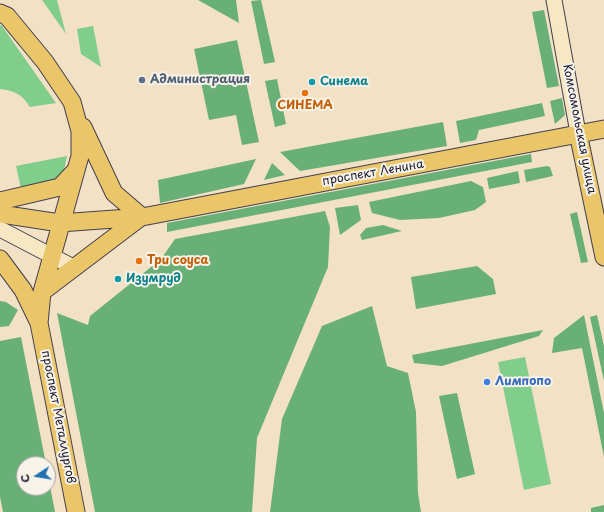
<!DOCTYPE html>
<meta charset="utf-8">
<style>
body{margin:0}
#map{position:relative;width:604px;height:512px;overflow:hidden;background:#f3e1c6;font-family:"Playpen Sans",sans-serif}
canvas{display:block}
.north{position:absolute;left:16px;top:456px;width:40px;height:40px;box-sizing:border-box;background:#f7f3e8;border:1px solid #a29fa3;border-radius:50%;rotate:258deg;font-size:11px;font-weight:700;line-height:16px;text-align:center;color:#22223b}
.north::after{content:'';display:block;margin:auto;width:14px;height:18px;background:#1f6fb2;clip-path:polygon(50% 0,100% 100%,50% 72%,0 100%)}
</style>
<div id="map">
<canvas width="604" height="512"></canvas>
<div class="north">С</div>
</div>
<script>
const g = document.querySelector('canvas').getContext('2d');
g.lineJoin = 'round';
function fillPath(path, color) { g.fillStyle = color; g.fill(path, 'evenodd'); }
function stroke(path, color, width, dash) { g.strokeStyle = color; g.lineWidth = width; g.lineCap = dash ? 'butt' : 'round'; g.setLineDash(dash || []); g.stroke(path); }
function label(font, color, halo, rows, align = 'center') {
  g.font = font + ' "Playpen Sans",sans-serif'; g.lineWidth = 4; g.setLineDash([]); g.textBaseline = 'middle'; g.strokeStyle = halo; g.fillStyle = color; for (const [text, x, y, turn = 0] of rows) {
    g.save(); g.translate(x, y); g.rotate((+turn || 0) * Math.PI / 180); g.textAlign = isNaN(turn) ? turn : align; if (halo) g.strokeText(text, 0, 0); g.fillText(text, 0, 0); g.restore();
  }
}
fillPath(new Path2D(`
 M42,0H57L66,34Z
 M0,25L2,26L56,103L30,107C22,94 15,91 0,89Z
 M93,26L101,67L81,54L77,29Z
 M67,156L64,170L56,181L21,189L16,166Z
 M525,357L551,484L524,490L498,362Z`), '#80cd8c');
fillPath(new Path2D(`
 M198,0H236L239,23Z
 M261,0L275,62L264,64L251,1Z
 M544,10L559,86L547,88L532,12Z
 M237,40L259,142L242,145L236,115L209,120L194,49Z
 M277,79L286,124L275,127L265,81Z
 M562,98L565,115L555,124L550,101Z
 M542,103L545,116L479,130L476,140L460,143L456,121Z
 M443,122L447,146L300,171L280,152Z
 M531,154L532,162L167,232V223Z
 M256,159L244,184L160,203L158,180Z
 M272,163L285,175L264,180Z
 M547,166L550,167L553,176L526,182L524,170Z
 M518,171L520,183L489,189L487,178Z
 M471,181L483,187L486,202L475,210L439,218L400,220L372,213L369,202Z
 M358,205L361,220L340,235L335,208Z
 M325,211L330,227L328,267L257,438L252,512H95L57,313L88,325L90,316L161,259L175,239Z
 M577,212L588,262L581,263L570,214Z
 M383,225L402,231L362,240L360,235L366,228Z
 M477,266L493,279L496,294L416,309L411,277Z
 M0,301L6,302L18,310L9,326L0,327Z
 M372,306L387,366L408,373L416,412L418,493L421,512H270L282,419L322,326Z
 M584,315L604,413V457L582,348L552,353L554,338Z
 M597,315L604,346V381L590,317Z
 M543,330L539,336L442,366L414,363L412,355Z
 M21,337L46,464H24V488H48V476L55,512H3L0,497V341Z
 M457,393L475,474L457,479L439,396Z
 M604,505V512H591V508Z`), '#68b078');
const secondary = new Path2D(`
 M554,0L578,133
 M0,229L73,267`);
const primary = new Path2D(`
 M0,13L7,16L45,62L72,102L80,131V156L42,292L39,323
 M83,127L114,193L142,217
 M578,133L604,257
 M0,201L60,187L75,171
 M0,214L60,223L142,217L604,129
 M0,259L23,290L39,323L76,512
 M42,292L141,217`);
stroke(secondary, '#413f50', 17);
stroke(primary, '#413f50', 19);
stroke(secondary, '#f7e8c3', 15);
stroke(primary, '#ebc669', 17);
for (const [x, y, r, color] of [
 [142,80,4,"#5c6f8a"],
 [312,82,4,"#0f9aa8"],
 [305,93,4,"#e8710a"],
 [139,261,4,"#e8710a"],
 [118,279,4,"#0f9aa8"],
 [487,382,4,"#3f7fe0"]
]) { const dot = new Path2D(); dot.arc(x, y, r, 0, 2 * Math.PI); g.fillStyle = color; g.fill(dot); stroke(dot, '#f7f3e8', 1.5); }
label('bold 12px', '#4e5e75', '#f7f3e8', [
 ["Администрация",150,80]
], 'left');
label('bold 12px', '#0d838f', '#f7f3e8', [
 ["Синема",320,82],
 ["Изумруд",126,279]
], 'left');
label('bold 12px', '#c56008', '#f7f3e8', [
 ["СИНЕМА",305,106],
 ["Три соуса",147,261,"left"]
]);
label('12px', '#22223b', '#f7f3e8', [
 ["Комсомольская улица",579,129,79],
 ["проспект Ленина",373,173,-10],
 ["проспект Металлургов",58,417,79]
]);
label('bold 12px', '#366cbe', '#f7f3e8', [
 ["Лимпопо",495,382]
], 'left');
</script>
